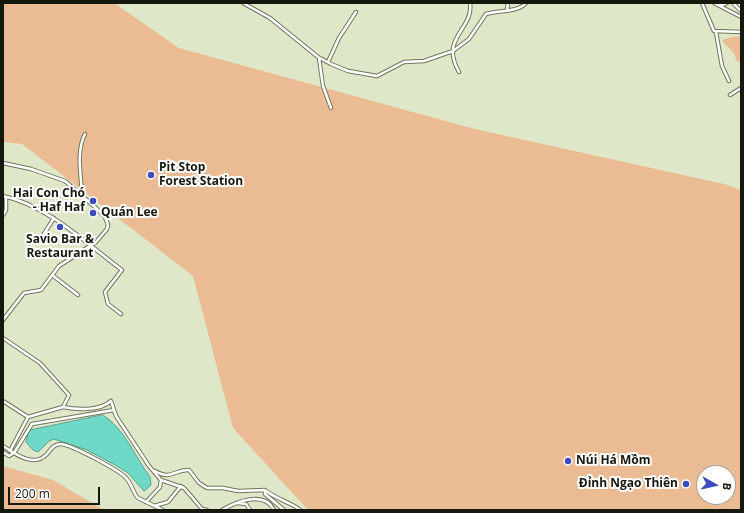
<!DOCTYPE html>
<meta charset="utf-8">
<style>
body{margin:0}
#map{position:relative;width:744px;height:513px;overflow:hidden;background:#dee8c9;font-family:"Open Sans",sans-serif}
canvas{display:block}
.frame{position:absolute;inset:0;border:4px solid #15180d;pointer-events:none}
.north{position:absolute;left:696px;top:465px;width:40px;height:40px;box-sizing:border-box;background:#fff;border:1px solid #a1a39e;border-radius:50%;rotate:98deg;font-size:11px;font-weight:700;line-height:16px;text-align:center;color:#15180d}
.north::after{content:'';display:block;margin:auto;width:14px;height:18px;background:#3c4bbe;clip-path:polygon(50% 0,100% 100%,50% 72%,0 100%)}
.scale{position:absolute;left:8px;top:487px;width:92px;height:18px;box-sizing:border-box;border:2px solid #15180d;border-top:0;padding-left:5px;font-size:12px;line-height:14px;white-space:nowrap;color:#15180d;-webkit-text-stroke:3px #fff;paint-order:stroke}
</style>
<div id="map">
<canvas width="744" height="513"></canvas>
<div class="frame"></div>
<div class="north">B</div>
<div class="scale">200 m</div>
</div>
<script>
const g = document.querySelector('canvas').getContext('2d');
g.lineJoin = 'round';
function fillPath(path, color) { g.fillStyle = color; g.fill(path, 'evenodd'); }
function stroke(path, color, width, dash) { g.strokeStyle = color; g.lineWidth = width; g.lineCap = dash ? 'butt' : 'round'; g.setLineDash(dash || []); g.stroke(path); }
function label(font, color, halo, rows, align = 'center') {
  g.font = font + ' "Open Sans",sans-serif'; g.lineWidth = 4; g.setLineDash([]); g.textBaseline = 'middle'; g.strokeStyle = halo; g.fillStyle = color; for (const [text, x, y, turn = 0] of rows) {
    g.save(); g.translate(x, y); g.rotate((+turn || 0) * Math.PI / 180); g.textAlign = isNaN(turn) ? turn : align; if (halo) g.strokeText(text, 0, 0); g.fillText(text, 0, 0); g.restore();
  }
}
fillPath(new Path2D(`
 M3,3H114L179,48L475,129L724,184L741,190V510H308L233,428L193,276L22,144L3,142ZM704,473H728V497H704Z
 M741,36V62H737L734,53L722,41L727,38Z
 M3,466L53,480L104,510H3Z`), '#ebbc93');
const water = new Path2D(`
 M103,415C125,429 135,457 150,477L151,485L144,491L128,473L117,466L87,450L54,439L49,441L38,452L33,450L26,442L28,433L31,430Z`);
fillPath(water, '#6fd9c8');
stroke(water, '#549f90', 1);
const street = new Path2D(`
 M243,3L270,18L318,57L331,64L348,71L377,76L404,62L424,61L453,51L469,39L486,14C498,10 517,13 526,3
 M702,3L714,31L741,32
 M714,3L741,17
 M733,3L741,11
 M718,4L723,5L727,3
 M507,10L508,3
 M716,32L722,66L729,81
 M319,58L323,86L331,108
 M328,62L339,38L356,12
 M459,72C439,37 474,30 470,3
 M730,95L741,88
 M3,163L31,169L65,181L96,208L105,217L108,225L107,229L96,242L59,266L41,290L24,293L3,320
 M82,194C81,175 76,151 85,134
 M3,196C47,205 87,244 122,270L105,292L108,304L121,314
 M3,215L6,210V197
 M42,237L54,218
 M52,275L78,295
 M3,338L40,363L69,395L63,407L28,417L10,451
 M3,401L28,417
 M63,407C77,410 100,411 111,401L116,416L149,466L161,480L184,488L202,509L207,510
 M3,446C15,454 34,468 47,454C51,449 54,444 61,444C72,445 119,470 126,478C132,484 133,493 138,498L163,510
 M3,452L9,456L14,453L32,424L114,410
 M155,471C172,481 174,469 189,470L199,483L207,488H223L238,491L265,490C272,497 298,506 300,510
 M265,490V494L284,510
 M146,502L160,487L161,480
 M238,503L246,504L250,510
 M154,506L168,502L181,486
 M222,510C236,502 264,490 274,510`);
stroke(street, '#6e775b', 4.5);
stroke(street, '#fff', 2.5);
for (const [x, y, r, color] of [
 [151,175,4,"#3c4bbe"],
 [93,201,4,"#3c4bbe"],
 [93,213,4,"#3c4bbe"],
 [60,227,4,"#3c4bbe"],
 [568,461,4,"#3c4bbe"],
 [686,484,4,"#3c4bbe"]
]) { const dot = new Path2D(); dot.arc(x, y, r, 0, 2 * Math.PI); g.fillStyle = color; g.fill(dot); stroke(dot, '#fff', 1.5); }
label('bold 12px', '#15180d', '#fff', [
 ["Pit Stop",159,168],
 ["Forest Station",159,182],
 ["Hai Con Chó",85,194,"right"],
 ["- Haf Haf",85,208,"right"],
 ["Quán Lee",101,213],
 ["Savio Bar &",60,240,"center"],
 ["Restaurant",60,254,"center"],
 ["Núi Há Mồm",576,461],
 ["Đỉnh Ngạo Thiên",678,484,"right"]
], 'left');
</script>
